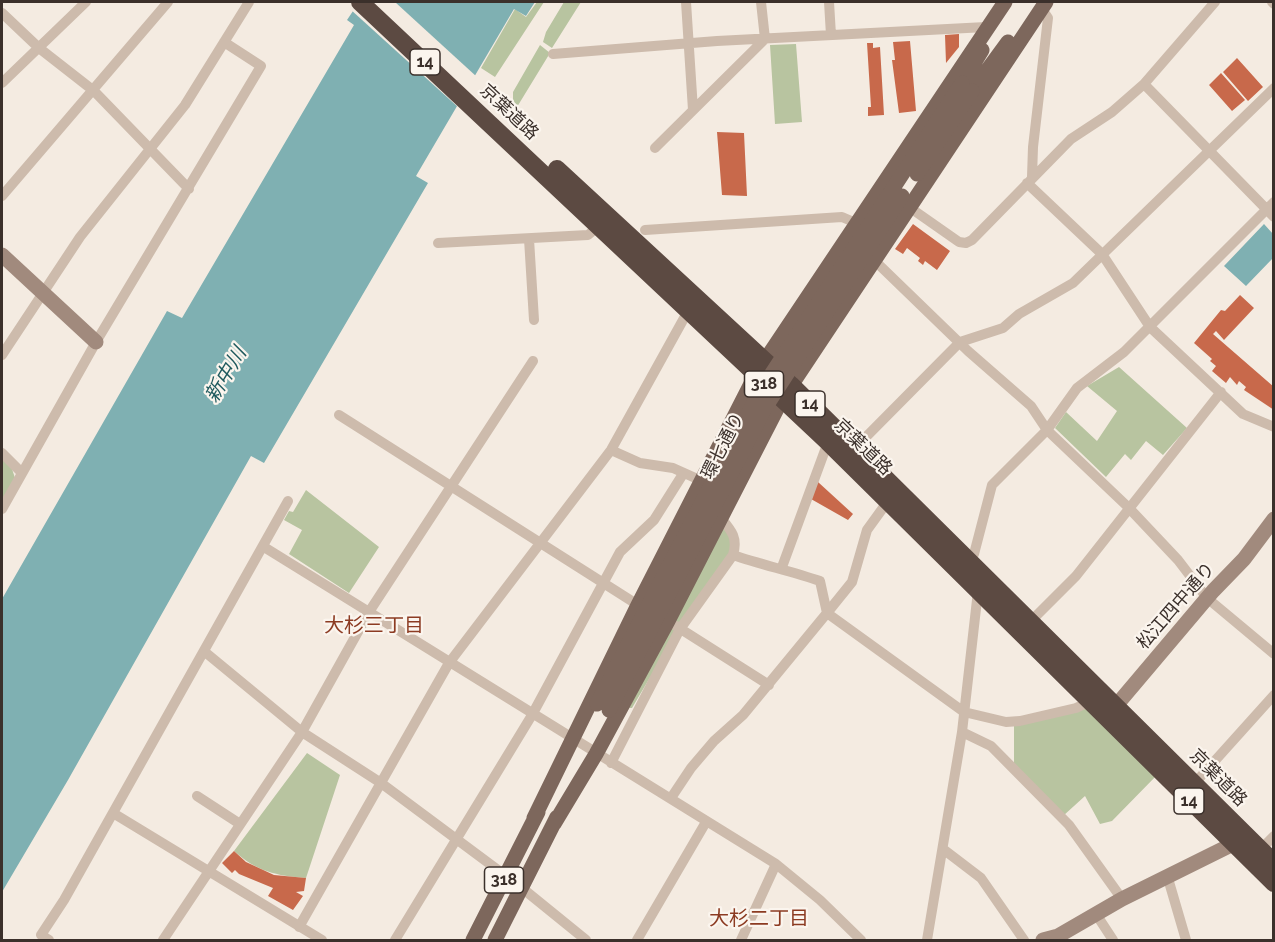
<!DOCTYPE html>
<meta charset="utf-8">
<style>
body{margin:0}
#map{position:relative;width:1275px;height:942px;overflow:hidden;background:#f4ebe1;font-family:Raleway,sans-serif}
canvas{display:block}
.frame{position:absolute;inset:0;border:3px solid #3b302b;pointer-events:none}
</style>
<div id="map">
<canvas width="1275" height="942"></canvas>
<div class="frame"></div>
</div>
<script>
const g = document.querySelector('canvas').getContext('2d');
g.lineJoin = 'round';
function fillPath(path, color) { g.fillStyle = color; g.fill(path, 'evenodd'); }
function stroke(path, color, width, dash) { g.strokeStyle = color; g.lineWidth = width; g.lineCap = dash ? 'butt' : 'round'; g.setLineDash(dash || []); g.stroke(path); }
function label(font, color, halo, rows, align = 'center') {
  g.font = font + ' Raleway,"Noto Sans JP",sans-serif'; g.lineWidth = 4.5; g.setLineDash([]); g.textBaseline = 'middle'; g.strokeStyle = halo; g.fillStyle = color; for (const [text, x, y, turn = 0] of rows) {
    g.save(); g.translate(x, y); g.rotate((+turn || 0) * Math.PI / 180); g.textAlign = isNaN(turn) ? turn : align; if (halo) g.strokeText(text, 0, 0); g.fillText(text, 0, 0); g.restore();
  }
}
fillPath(new Path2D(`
 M537,2H544L495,77L481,68L515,9L526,17Z
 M564,2H581L552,48L543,42L546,32Z
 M796,44L802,122L775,124L770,45Z
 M540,45L550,53L517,107L513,101V92Z
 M1119,367L1187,428L1163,455L1146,441L1131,460L1125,454L1106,477L1055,428L1066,412L1097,441L1117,411L1087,386Z
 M2,458L12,469L15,478L2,501Z
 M306,490L379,547L349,593L289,554L302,530L284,520L289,511L293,512Z
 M723,524L730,533V555L680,627L672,621Z
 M672,625L678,630L632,708H629Z
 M1086,708L1158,774L1112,821L1100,824L1085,796L1063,816L1014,768V725Z
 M307,753L340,775L306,878C277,876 256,871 234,851Z`), '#b8c4a0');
fillPath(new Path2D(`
 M359,2H535L526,16L514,9L416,176L428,183L264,463L251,456L68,780L2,892V599L167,311L182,318L354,25L347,20Z
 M1264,224L1273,234V258L1246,286L1224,266Z`), '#7fb0b2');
fillPath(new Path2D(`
 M355,2H395L477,77L459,108L350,9Z`), '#f4ebe1');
fillPath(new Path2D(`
 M959,34V47L946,63L945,35Z
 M910,41L916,111L899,113L892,60H895L893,42Z
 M867,43H873V48L880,47L884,115L868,116V107H871Z
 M1237,58L1263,87L1248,101L1223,72Z
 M1221,73L1245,100L1232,111L1209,85Z
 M717,132L744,133L747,196L722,195Z
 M913,224L950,251L937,270L925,261L923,265L918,261L920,258L907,248L903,254L895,249Z
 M1240,295L1254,308L1224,340L1216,331L1213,334L1274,387V410L1244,390L1246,387L1239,381L1237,385L1230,377L1226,383L1212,371L1216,366L1210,361L1212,359L1194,343L1221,310L1225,311Z
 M818,482L853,514L848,520L811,499Z
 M234,851L246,862L274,875L306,878L304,891L296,892L303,896L293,910L268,896L273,888L239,874L235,870L232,873L222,863Z`), '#c8694b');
stroke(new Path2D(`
 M686,2L693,110
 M761,2L765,39
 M829,2L831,35
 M1272,2L1274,4
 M2,13L39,48L94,91L189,189
 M553,54L717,41L986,27
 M2,83L86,2
 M1144,84L1274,217
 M655,148L765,39
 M1032,177L1033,147L1048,18L1042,9
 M1027,183L1102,254L1150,327L1243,414L1274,427
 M2,196L168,2
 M909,207L959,242L966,243L972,240L1071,139L1112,112L1144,84L1215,2
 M645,230L842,217L856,223
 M529,239L534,320
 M438,243L588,235L599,226
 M874,260L968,351L1031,406L1047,430L1128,507L1178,560L1207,598L1274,654
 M2,355L80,237L185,105L249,2
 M339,415L638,605
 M855,448L960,342L1003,328L1019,314L1073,283L1274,88
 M611,450L640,463L673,468L702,481
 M2,453L22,473
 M2,509L96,342L261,66L224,42
 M264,547L776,864L820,900L861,940
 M733,555C762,565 791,571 820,581L827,613L852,582L867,530L888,501
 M968,560L974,554L992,485L1047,430L1077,388L1124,352L1274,202
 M782,567L828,442
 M1030,622L1076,576L1221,392
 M676,626L769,685
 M205,652L302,732L381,783L506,876
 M962,732L991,746L1069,825L1122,899
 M611,763L680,629L733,555C738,538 732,531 721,518
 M1194,784L1274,695
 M197,796L240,824
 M671,798L691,768L714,741L743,715L827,613L964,712L1006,722L1020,721L1076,708L1093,700
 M113,813L322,940
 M943,849L981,878L1024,940
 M1260,850L1274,836
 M1167,875L1186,940
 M522,888L586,940
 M1096,914L1113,940
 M299,927L449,663L611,450L688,311
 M49,940L41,935L64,900L288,501
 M163,940L302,732L369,612L533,361
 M395,940L532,715L620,552L654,520L683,474
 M637,940L706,822
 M741,940L776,864
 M927,940L962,732L978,591`), '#cdbbac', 10);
stroke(new Path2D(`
 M2,255L96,342
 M1109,714L1213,591L1244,559L1274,519
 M1043,940L1058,936L1122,899L1233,844`), '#a18a7d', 15);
stroke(new Path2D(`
 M962,83L982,50
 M972,91L1008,42
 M534,818L638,605L756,374L1005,2
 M554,824L596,754L668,621L782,399L1046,2
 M473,940L538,812
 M495,940L557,817`), '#7d675c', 15);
stroke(new Path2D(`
 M360,2L828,442L1274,883
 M557,169L791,385L1274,863`), '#5c4a42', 18);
stroke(new Path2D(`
 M917,174L972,91
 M597,704L759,393L962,83
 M609,710L765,408L902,196`), '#7d675c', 15);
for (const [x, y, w] of [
 [425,62,30],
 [764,384,39],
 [810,404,30],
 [1189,801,30],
 [504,880,39]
]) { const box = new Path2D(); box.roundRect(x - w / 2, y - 13, w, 26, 4.5); g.fillStyle = '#fbf5ee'; g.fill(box); stroke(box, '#3b302b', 1.5); }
label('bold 16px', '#3b302b', null, [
 ["14",425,62],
 ["318",764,384],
 ["14",810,404],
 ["14",1189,801],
 ["318",504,880]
]);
label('18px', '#3b302b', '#fbf5ee', [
 ["京葉道路",509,112,43],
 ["環七通り",723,446,-63],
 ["京葉道路",863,447,44],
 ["松江四中通り",1176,606,-49],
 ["京葉道路",1218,778,45]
]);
label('italic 20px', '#1f5a5e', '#fbf5ee', [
 ["新中川",226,375,-59]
]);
label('20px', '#8c3b22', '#fbf5ee', [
 ["大杉三丁目",374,626],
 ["大杉二丁目",759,919]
]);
</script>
